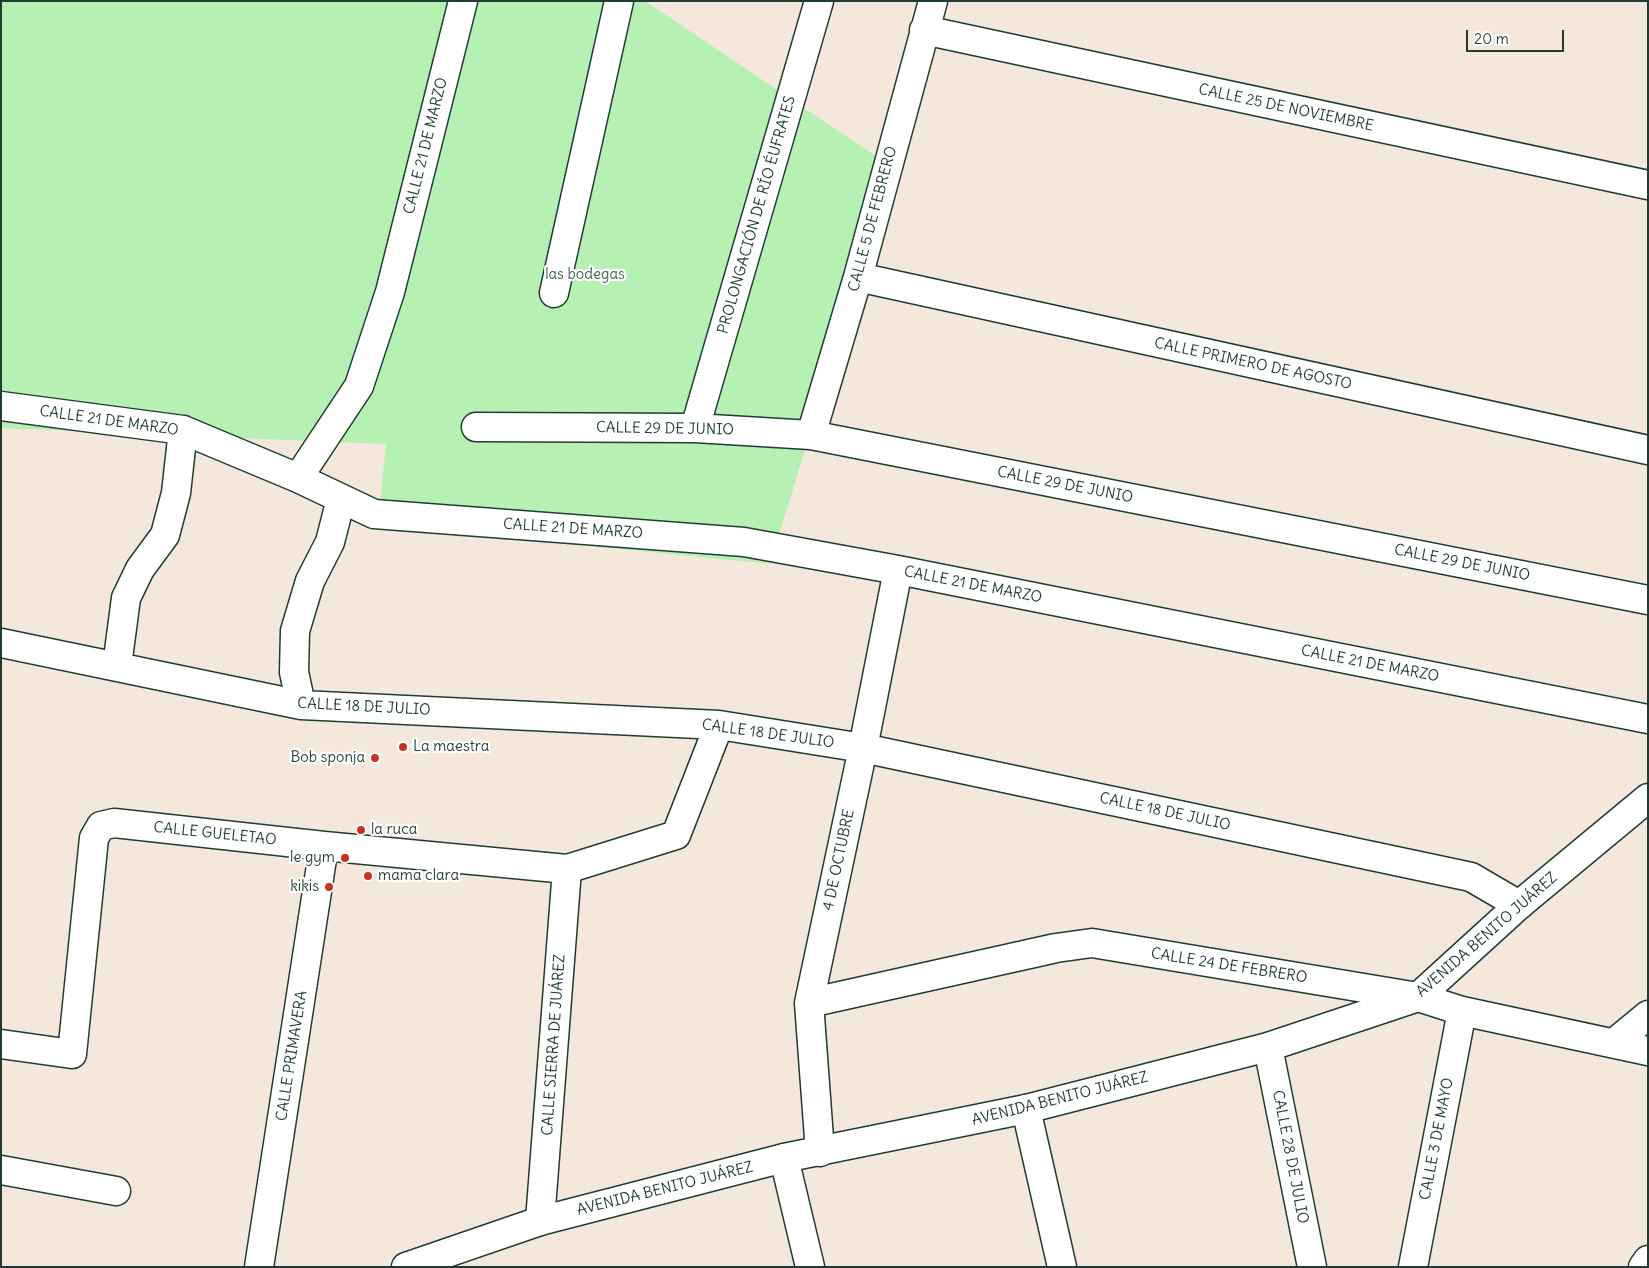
<!DOCTYPE html>
<meta charset="utf-8">
<style>
body{margin:0}
#map{position:relative;width:1649px;height:1268px;overflow:hidden;background:#f3e8db;font-family:Delius,sans-serif}
canvas{display:block}
.frame{position:absolute;inset:0;border:2px solid #1f3d34;pointer-events:none}
.scale{position:absolute;left:1466px;top:30px;width:98px;height:22px;box-sizing:border-box;border:2px solid #1f3d34;border-top:0;padding-left:6px;font-size:15px;line-height:18px;white-space:nowrap;color:#1f3d34;-webkit-text-stroke:4px #fff;paint-order:stroke}
</style>
<div id="map">
<canvas width="1649" height="1268"></canvas>
<div class="frame"></div>
<div class="scale">20 m</div>
</div>
<script>
const g = document.querySelector('canvas').getContext('2d');
g.lineJoin = 'round';
function fillPath(path, color) { g.fillStyle = color; g.fill(path, 'evenodd'); }
function stroke(path, color, width, dash) { g.strokeStyle = color; g.lineWidth = width; g.lineCap = dash ? 'butt' : 'round'; g.setLineDash(dash || []); g.stroke(path); }
function label(font, color, halo, rows, align = 'center') {
  g.font = font + ' Delius,sans-serif'; g.lineWidth = 4.5; g.setLineDash([]); g.textBaseline = 'middle'; g.strokeStyle = halo; g.fillStyle = color; for (const [text, x, y, turn = 0] of rows) {
    g.save(); g.translate(x, y); g.rotate((+turn || 0) * Math.PI / 180); g.textAlign = isNaN(turn) ? turn : align; if (halo) g.strokeText(text, 0, 0); g.fillText(text, 0, 0); g.restore();
  }
}
fillPath(new Path2D(`
 M1,1H645L892,167L770,564L378,525L386,444L1,428Z`), '#b7f0b3');
const street = new Path2D(`
 M924,30L1648,185
 M858,277L1648,450
 M554,293L619,1
 M1,406L183,430L298,478L374,514L744,542L898,570L1648,719
 M476,427L695,428L811,435L1648,600
 M695,428L819,1
 M811,435L858,277L933,1
 M298,478L359,386L390,292L463,1
 M1,643L301,705L719,725L863,748L1471,877L1519,905
 M117,666L126,598L140,569L165,535L176,493L183,430
 M301,705L294,672L295,631L310,581L330,542L341,499
 M809,1003L1056,948L1092,943L1418,997L1462,1011L1648,1051
 M1614,1043L1648,1015
 M1,1044L72,1054L94,838L101,826L114,823L324,846L567,869L676,835L719,725
 M1268,1047L1312,1267
 M1026,1109L1062,1267
 M820,1152L809,1003L863,748L898,570
 M784,1158L810,1267
 M1,1170L116,1191
 M540,1221L567,869
 M259,1267L324,846
 M1413,1267L1462,1011
 M1643,1267L1648,1260`);
const secondary = new Path2D(`
 M406,1267L540,1221L784,1158L1026,1109L1268,1047L1418,997L1519,905L1648,798`);
stroke(street, '#1f3d34', 31);
stroke(secondary, '#1f3d34', 31);
stroke(street, '#fff', 28);
stroke(secondary, '#fff', 28);
for (const [x, y, r, color] of [
 [403,747,5,"#c8321e"],
 [375,758,5,"#c8321e"],
 [361,830,5,"#c8321e"],
 [345,858,5,"#c8321e"],
 [368,876,5,"#c8321e"],
 [329,887,5,"#c8321e"]
]) { const dot = new Path2D(); dot.arc(x, y, r, 0, 2 * Math.PI); g.fillStyle = color; g.fill(dot); stroke(dot, '#fff', 2); }
label('15px', '#1f3d34', '#fff', [
 ["CALLE 25 DE NOVIEMBRE",1286,108,12],
 ["CALLE 21 DE MARZO",426,146,-76],
 ["PROLONGACIÓN DE RÍO ÉUFRATES",757,215,-74],
 ["CALLE 5 DE FEBRERO",873,219,-75],
 ["CALLE PRIMERO DE AGOSTO",1253,364,12],
 ["CALLE 21 DE MARZO",109,421,8],
 ["CALLE 29 DE JUNIO",665,429,1],
 ["CALLE 29 DE JUNIO",1065,485,11],
 ["CALLE 21 DE MARZO",573,529,4],
 ["CALLE 29 DE JUNIO",1462,563,11],
 ["CALLE 21 DE MARZO",973,585,11],
 ["CALLE 21 DE MARZO",1370,664,11],
 ["CALLE 18 DE JULIO",364,707,3],
 ["CALLE 18 DE JULIO",768,734,8],
 ["CALLE 18 DE JULIO",1165,812,12],
 ["CALLE GUELETAO",215,834,6],
 ["4 DE OCTUBRE",839,860,-78],
 ["AVENIDA BENITO JUÁREZ",1487,935,-41],
 ["CALLE 24 DE FEBRERO",1229,966,9],
 ["CALLE SIERRA DE JUÁREZ",554,1045,-86],
 ["CALLE PRIMAVERA",292,1056,-81],
 ["AVENIDA BENITO JUÁREZ",1060,1099,-14],
 ["CALLE 3 DE MAYO",1437,1139,-79],
 ["CALLE 28 DE JULIO",1290,1157,79],
 ["AVENIDA BENITO JUÁREZ",665,1189,-14]
]);
label('15px', '#3d614d', '#fff', [
 ["las bodegas",585,275]
]);
label('15px', '#1f3d34', '#fff', [
 ["La maestra",413,747],
 ["Bob sponja",365,758,"right"],
 ["la ruca",371,830],
 ["le gym",335,858,"right"],
 ["mama clara",378,876],
 ["kikis",319,887,"right"]
], 'left');
</script>
